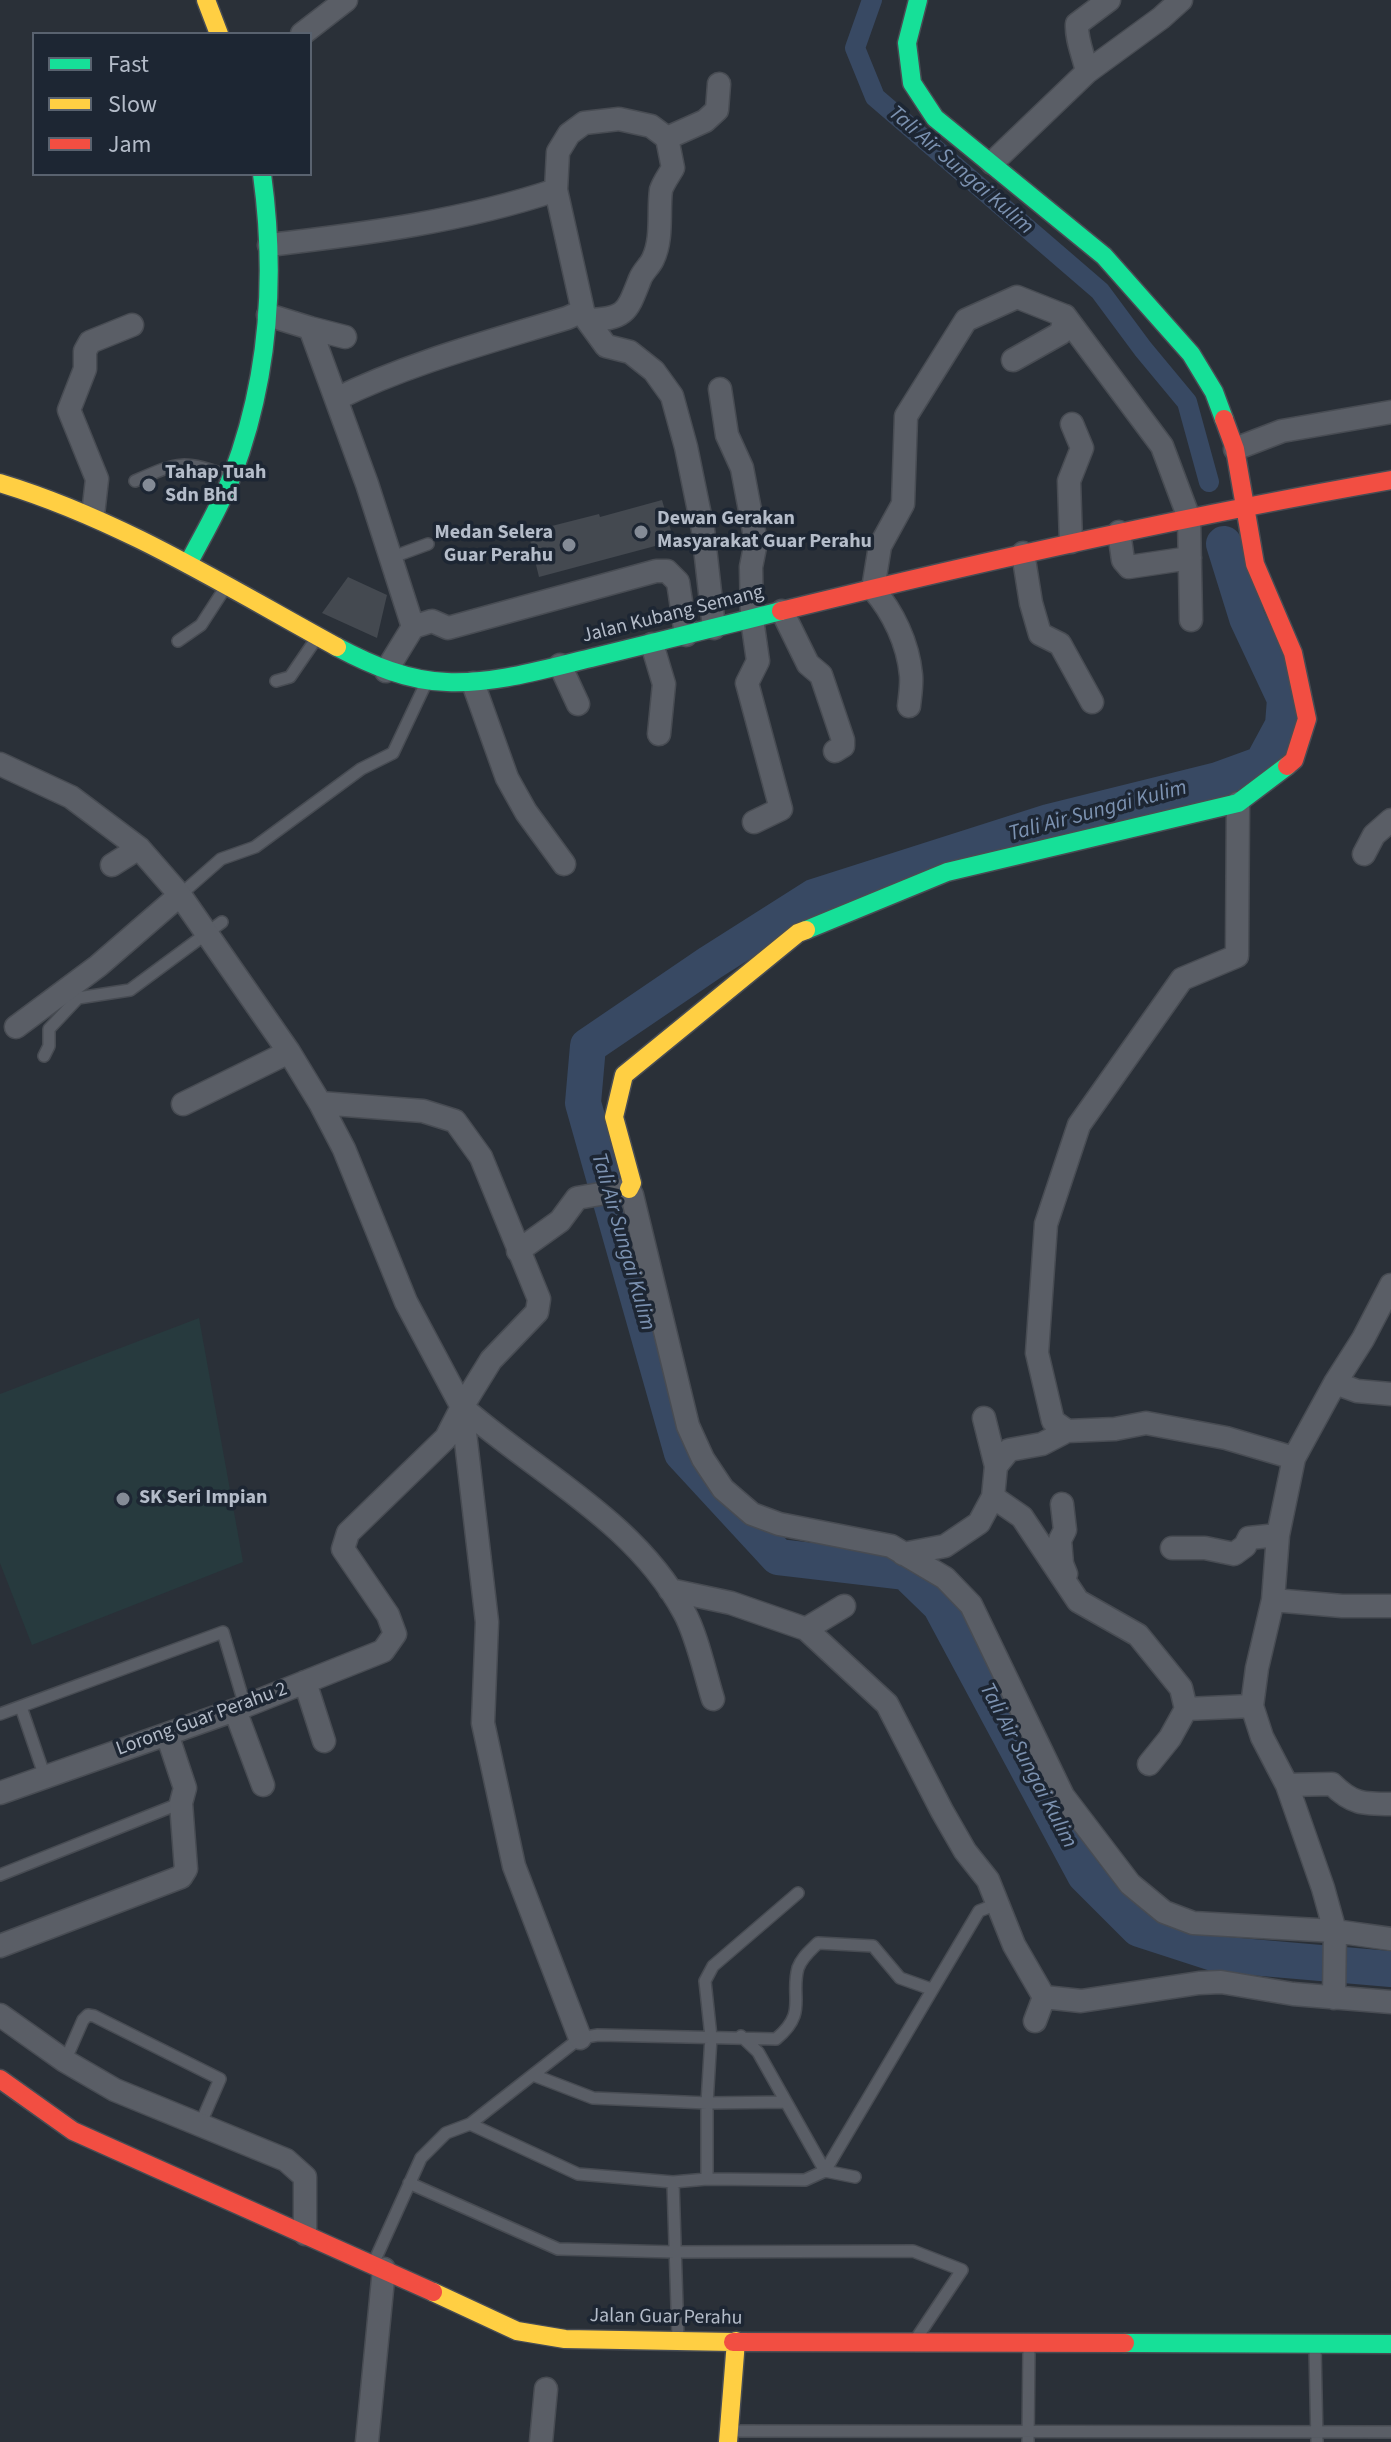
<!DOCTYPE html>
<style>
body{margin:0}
#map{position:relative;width:1391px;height:2442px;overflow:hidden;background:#2a3038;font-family:"Source Sans 3",sans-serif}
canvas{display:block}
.legend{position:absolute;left:32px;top:32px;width:280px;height:144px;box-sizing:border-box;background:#1d2633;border:2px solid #59626f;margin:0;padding:10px 14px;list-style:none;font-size:24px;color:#b4bcc9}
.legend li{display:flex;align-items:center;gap:16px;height:40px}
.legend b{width:40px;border:2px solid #59626f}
</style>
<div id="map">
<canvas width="1391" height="2442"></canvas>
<ul class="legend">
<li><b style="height:10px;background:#16e098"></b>Fast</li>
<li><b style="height:10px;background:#ffcf43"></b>Slow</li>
<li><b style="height:10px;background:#f24e42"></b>Jam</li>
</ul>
</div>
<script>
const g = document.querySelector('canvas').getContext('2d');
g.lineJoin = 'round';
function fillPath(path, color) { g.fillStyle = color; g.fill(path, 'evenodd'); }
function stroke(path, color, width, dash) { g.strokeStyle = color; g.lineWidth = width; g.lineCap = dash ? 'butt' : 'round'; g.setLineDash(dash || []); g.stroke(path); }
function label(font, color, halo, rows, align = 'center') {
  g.font = font + ' "Source Sans 3",sans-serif'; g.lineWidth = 7; g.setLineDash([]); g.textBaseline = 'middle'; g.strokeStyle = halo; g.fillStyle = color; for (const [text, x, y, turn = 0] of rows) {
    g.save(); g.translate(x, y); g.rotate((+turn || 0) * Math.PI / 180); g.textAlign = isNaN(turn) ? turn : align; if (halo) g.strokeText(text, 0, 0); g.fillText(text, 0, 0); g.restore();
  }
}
fillPath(new Path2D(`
 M199,1318L243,1562L32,1645L0,1563V1394Z`), '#273a3e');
stroke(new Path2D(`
 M872,0L855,48L875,97L1100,291L1143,349L1187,402L1209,482`), '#384963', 20);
stroke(new Path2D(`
 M1224,544L1247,618L1285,699L1283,725L1262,764L1218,780L1049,822L814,897L710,963L588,1046L583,1103L682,1453L778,1557L906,1572L940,1605L1085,1875L1139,1929L1216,1954L1391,1969`), '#384963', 36);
fillPath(new Path2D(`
 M662,500L674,541L539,577L528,532L599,514L600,517Z
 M348,577L387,595L377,638L322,613Z`), '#444950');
const lane = new Path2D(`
 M135,481C180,461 183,460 231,477
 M390,558L428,544
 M178,641L201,625L225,588
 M276,681L290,677L316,639
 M180,895L221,859L255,847L361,769L393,753L426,683
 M44,1056L49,1046V1029L78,998L130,990L222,922
 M21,1707L45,1777
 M0,1714L223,1632L245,1706
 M0,1875L181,1803
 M741,2036L758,2052L825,2171
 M65,2061L83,2020L88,2015L94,2016L220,2079L200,2125
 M533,2075L593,2098L707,2103L786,2102
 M470,2124L580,2038L598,2035L776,2039C808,2013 790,1997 798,1968C802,1957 810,1951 818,1943L873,1946L900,1978L931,1989
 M825,2171L979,1911L997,1904
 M707,2179V2103L711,2037L705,1981L713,1966L798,1893
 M673,2182L678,2338
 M409,2183L558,2249L675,2252L913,2251L962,2270L916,2339
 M374,2262L421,2158L446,2133L470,2124L578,2174L673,2182L707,2179L805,2180L825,2171L855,2177
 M1315,2348L1317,2442
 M732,2431L1391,2432
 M1028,2442L1029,2347`);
const street = new Path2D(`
 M302,34L346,0
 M1087,72C1084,56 1076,40 1077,24L1109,0
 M667,138L705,121L717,110L719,84
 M992,163L1087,72L1161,18L1181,0
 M269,245C365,234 463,221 556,190L558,152L569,134L584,123L619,119L651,126L667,138L673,168C669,175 663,183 661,190C658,212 663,238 653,259C650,266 643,271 640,279C627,312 626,319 587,320L583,311L556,190
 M268,315L310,328L367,484L413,627
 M587,320L606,346L630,352L654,371L672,396L686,447L703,530L714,628
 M310,328L345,337
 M1013,360L1061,333L1065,316
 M720,389L727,435L742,468L756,542L751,567L752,619L758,661L747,683L781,809L754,822
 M336,399C409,363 489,342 567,318L583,311
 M1235,449L1282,431L1391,412
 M93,515L97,479L69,410L85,369V351L90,342L132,325
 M1119,532L1123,560L1129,567L1190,558
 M1071,542L1069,481L1082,448L1072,424
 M1023,553L1031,603L1040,634L1060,644L1092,702
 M782,611L808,664L821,675L843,740V746L835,751
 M652,644L664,684L659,734
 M560,665L578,704
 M386,671L413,627L432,621L448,628L656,571H667L678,582L686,635
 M473,683L507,778L526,812L564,864
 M909,706C910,696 912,685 911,675C908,643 893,612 873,589L880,546L903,504L906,416L966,320L1017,297L1065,316L1162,446L1189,518L1191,620
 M0,764L71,797L139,848L180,895L289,1052L320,1103L344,1149L406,1302L462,1407L487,1622L483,1723L514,1866L580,2038
 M1364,854L1374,835L1391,820
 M112,865L139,848
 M16,1027L98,966L180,895
 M183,1104L289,1052
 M518,1251L560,1221L577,1198L629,1189L632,1195L688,1426L703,1459L723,1489L752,1514L779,1524L891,1546L945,1578L971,1605L1063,1796L1130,1884L1164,1912L1193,1923L1335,1931L1391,1939
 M1335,1383L1357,1391L1391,1394
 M462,1407C537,1473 635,1521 684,1612C697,1635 705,1674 713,1699
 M984,1418L996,1466
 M1067,1431L1053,1421L1037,1353L1046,1224L1079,1125L1182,979L1237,956L1238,803
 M993,1497L1022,1517L1078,1601L1138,1635L1181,1688L1186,1709
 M1062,1504L1065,1530L1060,1540L1062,1564L1066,1574
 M1172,1548H1205L1234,1554L1245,1546L1249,1538L1278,1535
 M903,1554L945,1546L979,1523L993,1497L996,1466L1009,1450L1042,1444L1067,1431L1115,1429L1146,1423L1226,1438L1294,1458
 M670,1590L731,1603L806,1629L887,1704L942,1811L965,1851L988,1880L1014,1945L1044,1997L1081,2001L1199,1983L1221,1982L1293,1994L1391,2002
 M1273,1600L1342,1606H1391
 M806,1629L844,1606
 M305,1682L324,1741
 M235,1710L263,1785
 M1149,1764L1170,1738L1186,1709L1252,1706
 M1287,1785L1332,1784C1352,1804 1363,1804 1391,1804
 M0,1793L235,1710L383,1651L395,1634L388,1615L343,1549L348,1533L446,1438L462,1407L491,1360L537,1312L539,1299L481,1157L455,1121L423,1111L320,1103
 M0,1946L181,1877L186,1869L181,1803L185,1788L167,1734
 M1334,1998L1335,1931L1323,1888L1287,1785L1262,1737L1252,1706L1257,1668L1273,1600L1278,1535L1294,1458L1335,1383L1363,1339L1391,1285
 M0,2015L65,2061L115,2090L286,2160L305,2177V2234
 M1035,2021L1044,1997
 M367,2442L384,2269
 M541,2442L546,2389`);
const fast = new Path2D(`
 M918,0L907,43L912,83L935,118L1104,256L1191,354L1214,392L1224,419
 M188,564C203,535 220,507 232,476C269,379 276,276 262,174
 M337,647C371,665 408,681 447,682C496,684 544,669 591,658C655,642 718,627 781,611
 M806,930L947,872L1238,803L1287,766
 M1125,2343L1391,2344`);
const slow = new Path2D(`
 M206,0L219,34
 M0,483C122,520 227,587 337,647
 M629,1189L632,1183L614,1117L624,1075L798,933L806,930
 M433,2292L517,2331L565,2339L733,2342
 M728,2442L736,2341`);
const jam = new Path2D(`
 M1224,419L1235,449L1255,564L1293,653L1307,719L1294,760L1287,766
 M781,611C983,561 1186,516 1391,480
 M0,2079L73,2131L433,2292
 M733,2342L1125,2343`);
stroke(lane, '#484c53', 14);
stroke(street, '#484c53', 25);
stroke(fast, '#484c53', 21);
stroke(slow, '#484c53', 21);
stroke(jam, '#484c53', 21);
stroke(lane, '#5a5e66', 11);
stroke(street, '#5a5e66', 22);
stroke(fast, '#16e098', 18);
stroke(slow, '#ffcf43', 18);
stroke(jam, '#f24e42', 18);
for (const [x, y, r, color] of [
 [149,485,8,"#848b96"],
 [641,532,8,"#848b96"],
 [569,545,8,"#848b96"],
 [123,1499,8,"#848b96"]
]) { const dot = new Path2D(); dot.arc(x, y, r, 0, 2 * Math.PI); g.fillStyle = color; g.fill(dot); stroke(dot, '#1d2633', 3); }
label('bold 20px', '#b4bcc9', '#1d2633', [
 ["Tahap Tuah",165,474],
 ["Sdn Bhd",165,497],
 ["Dewan Gerakan",657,520],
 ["Masyarakat Guar Perahu",657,543],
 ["Medan Selera",553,534,"right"],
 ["Guar Perahu",553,557,"right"],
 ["SK Seri Impian",139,1499]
], 'left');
label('20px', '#b4bcc9', '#1d2633', [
 ["Jalan Kubang Semang",673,615,-14],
 ["Lorong Guar Perahu 2",202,1720,-20],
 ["Jalan Guar Perahu",666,2318,1]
]);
label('italic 22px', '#7c92b1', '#1d2633', [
 ["Tali Air Sungai Kulim",960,171,41],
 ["Tali Air Sungai Kulim",1098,812,-15],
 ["Tali Air Sungai Kulim",622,1242,74],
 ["Tali Air Sungai Kulim",1027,1766,62]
]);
</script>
